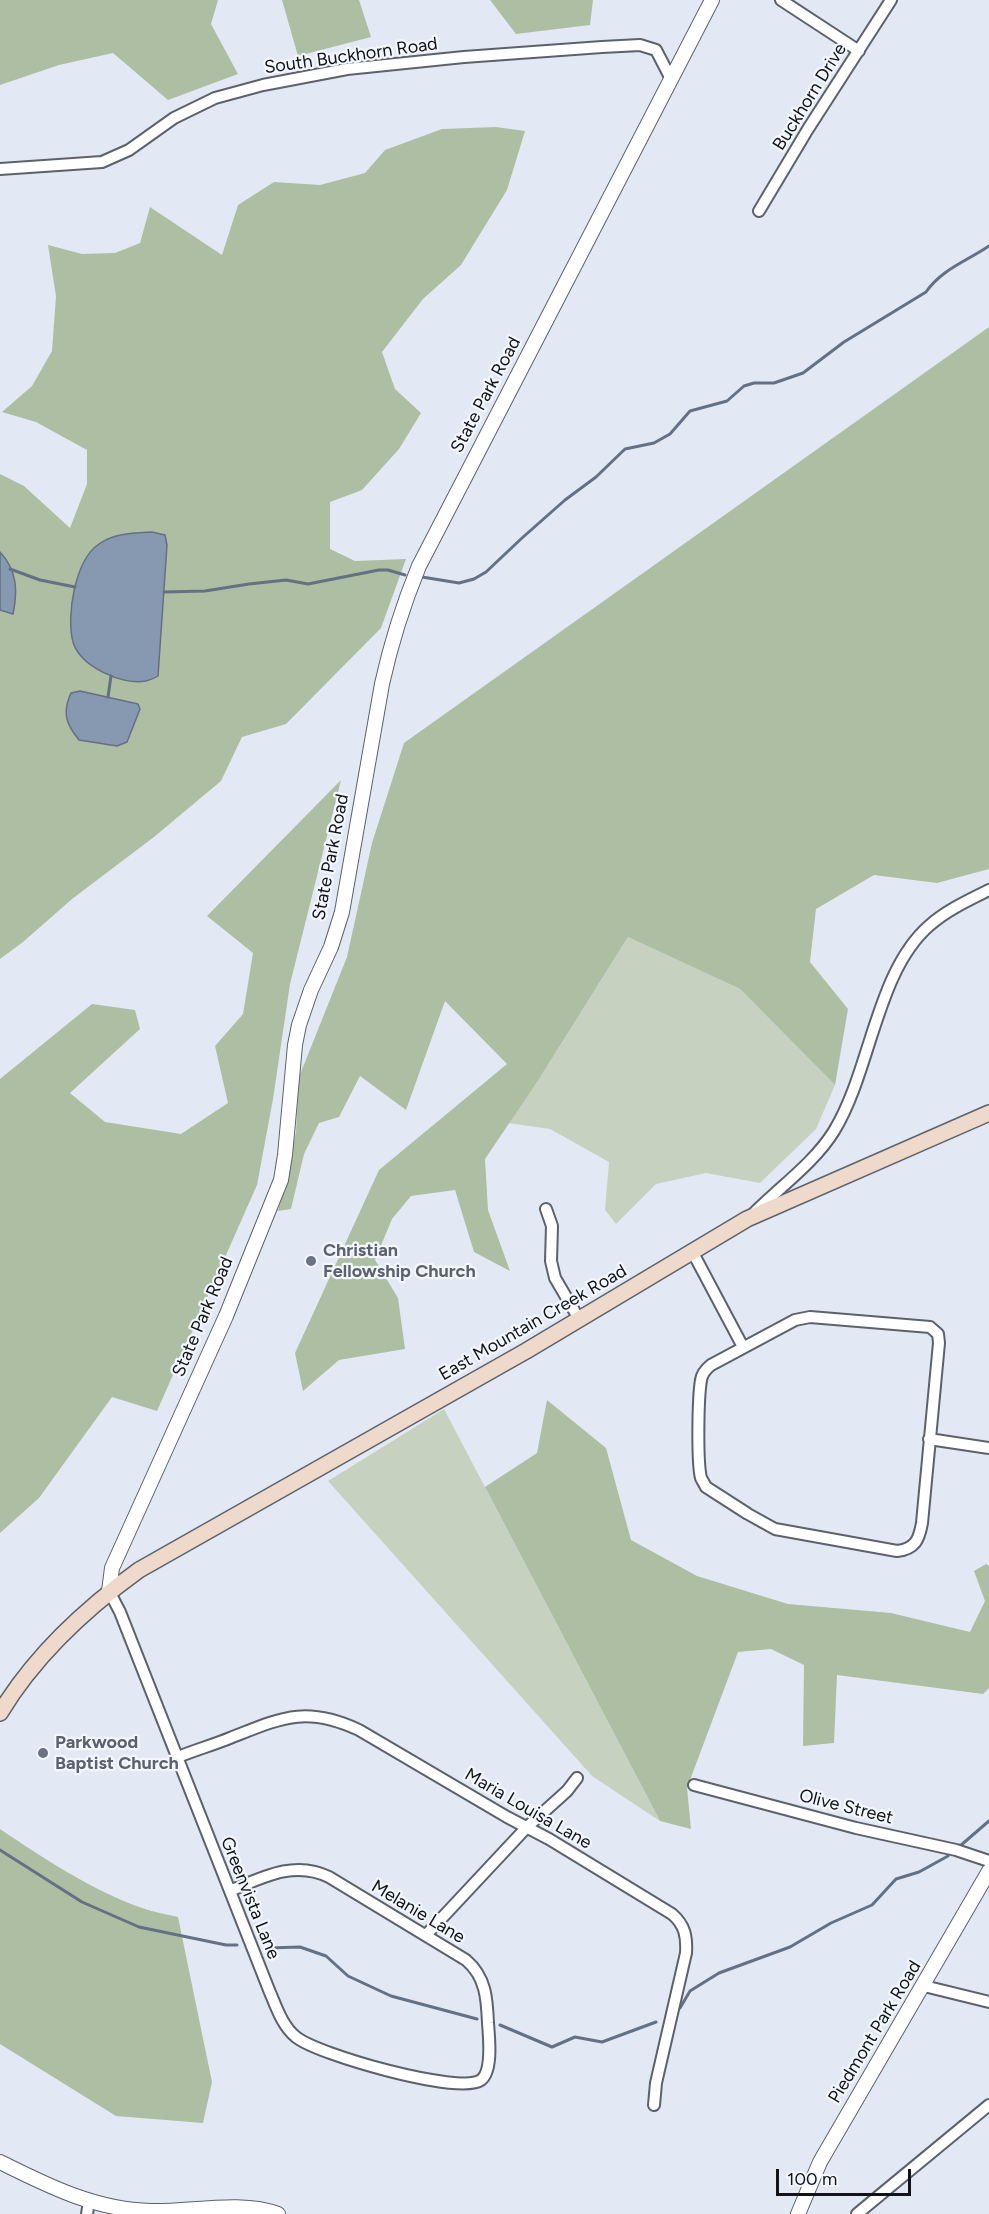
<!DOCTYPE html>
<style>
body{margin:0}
#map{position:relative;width:989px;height:2214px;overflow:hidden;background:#e3e9f4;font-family:Figtree,sans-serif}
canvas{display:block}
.scale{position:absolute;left:776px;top:2169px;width:135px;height:27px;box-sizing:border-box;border:3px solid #111317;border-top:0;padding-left:8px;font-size:18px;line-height:21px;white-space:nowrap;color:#111317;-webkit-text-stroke:4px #f2f6fd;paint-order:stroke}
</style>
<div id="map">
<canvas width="989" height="2214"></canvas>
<div class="scale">100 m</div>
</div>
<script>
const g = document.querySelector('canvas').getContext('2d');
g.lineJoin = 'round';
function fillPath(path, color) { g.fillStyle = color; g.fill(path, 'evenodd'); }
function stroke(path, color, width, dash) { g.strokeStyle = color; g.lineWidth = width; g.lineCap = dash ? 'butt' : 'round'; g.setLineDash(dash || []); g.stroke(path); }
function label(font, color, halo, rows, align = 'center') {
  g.font = font + ' Figtree,sans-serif'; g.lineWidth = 4.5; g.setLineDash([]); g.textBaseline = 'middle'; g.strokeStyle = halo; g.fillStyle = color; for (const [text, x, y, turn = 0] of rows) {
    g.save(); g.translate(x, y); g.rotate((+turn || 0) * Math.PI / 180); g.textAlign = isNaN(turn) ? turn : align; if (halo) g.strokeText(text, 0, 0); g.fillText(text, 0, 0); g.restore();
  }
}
fillPath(new Path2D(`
 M628,937L740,989L835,1085L816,1129L760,1183L706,1173L656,1184L616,1224L605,1210L609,1162L550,1129L508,1123L539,1079Z
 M444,1409L660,1821L592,1776L328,1481Z`), '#c6d2bf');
fillPath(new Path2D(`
 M0,0H218L211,24L238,74L168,100L113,53L59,65L0,85Z
 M282,0H359L371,37L298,56Z
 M490,0H593L590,25L516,34Z
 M496,127L525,131L507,190L461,265L423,299L382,352L395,389L421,413L399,449L362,490L330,502V549L355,561L406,559L381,628L286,724L242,737L221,781L154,837L72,899L23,942L0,959V474L24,486L70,528L87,484V450L36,422L2,412L32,386L52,351L56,296L48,245L82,254L115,253L140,243L150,207L222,255L238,205L274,182L320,185L365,173L385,150L442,129Z
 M989,327V869L937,883L874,875L816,909L810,962L848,1009L835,1085L740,989L628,937L539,1079L485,1159L488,1210L510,1271L474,1252L455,1190L411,1196L392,1219L375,1260L398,1298L405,1349L339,1360L303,1391L295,1353L379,1170L507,1064L445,1001L406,1110L360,1076L339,1117L319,1123L304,1154L291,1209L278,1211L296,1132L299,1077L347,957L372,843L404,743Z
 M341,780L290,984L273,1099L257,1185L157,1411L112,1397L39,1498L0,1533V1079L92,1004L135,1010L140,1029L70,1093L105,1122L181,1134L228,1103L215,1046L243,1014L253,953L207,916Z
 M547,1400L606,1448L631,1540L697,1576L788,1604L891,1613L970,1632L985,1601L974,1571L986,1564L989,1566V1688L983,1694L837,1675L834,1743L803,1746L804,1665L771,1649L738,1652L687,1788L691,1829L660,1821L485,1487L537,1453Z
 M0,1829C45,1859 91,1890 142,1908C153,1912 166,1914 178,1917L212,2082L203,2123L116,2116L0,2044Z`), '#adbea3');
const water = new Path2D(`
 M152,532L165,535L167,545L158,676C155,678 150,680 146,681C122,686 80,666 73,642C66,616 75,560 99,544C114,533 134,533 152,532Z
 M0,552C17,570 18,591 13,614L0,610Z
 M80,691L138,704L140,709L127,742L117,746L79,740C66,724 62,713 71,693Z`);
fillPath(water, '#8798b1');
stroke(water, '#647083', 1.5);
stroke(new Path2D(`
 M10,569L40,580L75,587
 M422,577L459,583L474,579L486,572L522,538L565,500L596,477L625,449L654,443L670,434L690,411L727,401L744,386L754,383H774L803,373L844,342L926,292C942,269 967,261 989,246
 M164,592L205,591L249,584L286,580L308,584L379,570H388L405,575
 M108,697L111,676
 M960,1846L989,1821
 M0,1850L82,1902L139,1927L226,1945H237
 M268,1948L300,1947L326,1956L348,1976L391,1996L477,2019
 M680,2008L690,1991L719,1973L790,1947L831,1923L872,1905L896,1879L919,1872L948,1856
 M500,2025L552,2047L575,2037L602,2042L656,2022`), '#647083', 3);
const minor = new Path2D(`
 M781,0L859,51
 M0,169L102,162L129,150L174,118L215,98L263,85L347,69L464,57L602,47L640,45L656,50L671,79
 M759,211L808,129L891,0
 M546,1209L552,1226L551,1261L555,1278L579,1319
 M754,1213C780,1187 815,1162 834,1131C871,1071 876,971 930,925C947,910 969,900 989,890
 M692,1251L743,1347
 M810,1317L930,1327L938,1334L939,1343L922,1523C919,1540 915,1549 897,1551L775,1529L748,1514L706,1487L701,1478C697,1462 698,1398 701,1380C702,1373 706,1369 711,1365L795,1320Z
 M929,1439L989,1448
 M109,1591L120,1612L269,1990C276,2006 282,2026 296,2037C318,2055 460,2095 481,2080C493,2071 489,2037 488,2023C487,1999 486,1977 466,1960L329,1877C295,1860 263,1877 230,1891
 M178,1757C195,1750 213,1745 230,1738C281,1718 305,1705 359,1730L507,1817L549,1839L672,1914C685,1925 687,1937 686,1953L656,2083L654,2105
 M694,1785L856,1828L956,1850L989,1861
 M426,1935L527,1827L567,1791L577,1778
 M924,1986L989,2002
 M87,2214L89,2201
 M857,2214L989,2105`);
const tertiary = new Path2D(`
 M109,1591L112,1568L226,1316L281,1180L285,1155L295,1045L299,1025L311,990L331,947L342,912L382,684C391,643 403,605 419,566L712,0
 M0,2162C48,2186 96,2210 151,2211C191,2212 241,2200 278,2214
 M798,2214L820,2162L989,1871`);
const secondary = new Path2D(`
 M0,1713C35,1655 85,1609 139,1570L526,1351L747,1219L989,1113`);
stroke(minor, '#5c626b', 14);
stroke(tertiary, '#5c626b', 16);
stroke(secondary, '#5c626b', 18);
stroke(minor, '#fff', 10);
stroke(tertiary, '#fff', 14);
stroke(secondary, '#eed9ca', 15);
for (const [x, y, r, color] of [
 [311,1261,6,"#6b7280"],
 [43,1753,6,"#6b7280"]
]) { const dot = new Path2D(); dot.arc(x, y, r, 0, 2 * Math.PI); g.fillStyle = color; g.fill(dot); stroke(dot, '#f2f6fd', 2); }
label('18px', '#111317', '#f2f6fd', [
 ["South Buckhorn Road",351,56,-8],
 ["Buckhorn Drive",810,97,-58],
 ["State Park Road",486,395,-62],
 ["State Park Road",331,857,-79],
 ["State Park Road",203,1317,-67],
 ["East Mountain Creek Road",533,1323,-30],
 ["Olive Street",846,1807,14],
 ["Maria Louisa Lane",528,1809,30],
 ["Greenvista Lane",250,1898,68],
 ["Melanie Lane",418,1912,31],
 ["Piedmont Park Road",875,2032,-59]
]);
label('bold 18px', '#5b616d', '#f2f6fd', [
 ["Christian",323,1251],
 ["Fellowship Church",323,1272],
 ["Parkwood",55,1743],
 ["Baptist Church",55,1764]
], 'left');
</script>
